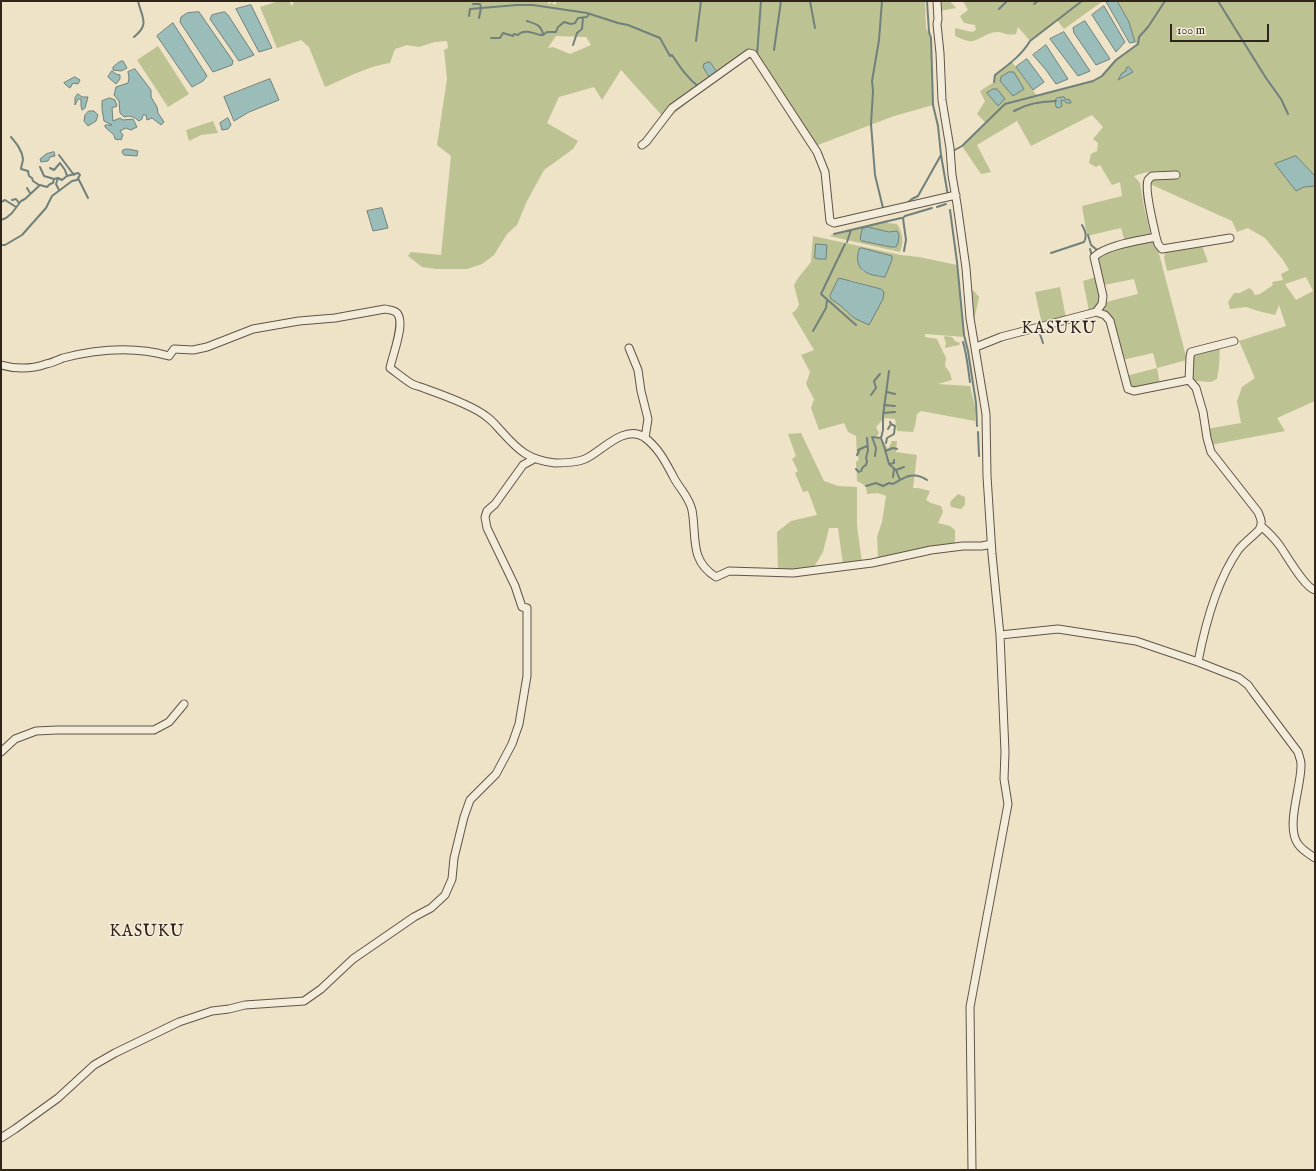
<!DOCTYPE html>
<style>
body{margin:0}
#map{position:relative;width:1316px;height:1171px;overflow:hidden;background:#eee2c7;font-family:"IM FELL English",serif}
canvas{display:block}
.frame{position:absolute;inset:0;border:2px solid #31241d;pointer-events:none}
.scale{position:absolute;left:1170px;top:24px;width:99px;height:18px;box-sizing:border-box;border:2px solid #31241d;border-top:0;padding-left:5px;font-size:12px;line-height:14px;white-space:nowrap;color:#31241d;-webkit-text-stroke:3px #f4ecdb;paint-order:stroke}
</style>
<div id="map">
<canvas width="1316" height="1171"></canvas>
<div class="frame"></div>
<div class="scale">100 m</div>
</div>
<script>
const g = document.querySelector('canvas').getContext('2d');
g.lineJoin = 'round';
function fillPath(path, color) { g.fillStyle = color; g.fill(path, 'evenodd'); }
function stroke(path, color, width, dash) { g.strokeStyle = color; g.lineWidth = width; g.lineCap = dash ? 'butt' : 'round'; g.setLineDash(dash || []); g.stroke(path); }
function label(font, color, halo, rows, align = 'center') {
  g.font = font + ' "IM FELL English",serif'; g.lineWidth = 3; g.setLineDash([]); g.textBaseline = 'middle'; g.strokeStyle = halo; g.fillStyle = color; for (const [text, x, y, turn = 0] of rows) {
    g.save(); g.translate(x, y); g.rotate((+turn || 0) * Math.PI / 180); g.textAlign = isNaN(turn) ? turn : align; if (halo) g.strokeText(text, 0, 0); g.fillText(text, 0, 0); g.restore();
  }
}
fillPath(new Path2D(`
 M279,1H289L292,6L290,11L294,1H466V2L470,1H547L549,4L551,3V1H552L553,4H556V1H925L926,28L931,38L933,105L894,116L810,148L788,114L757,63L750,59H745L714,81L666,120L621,70L602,100L594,87L559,97L547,123L578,141L573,149L544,170L527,201L517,225L507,234L494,255L482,264L467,269H436L422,267L408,256L411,252L441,255L451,156L437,145L447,79L444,50L448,48L447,41L435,42L419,47L407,45L395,49L390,63C368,66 346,78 325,87L309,47L301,40L277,48L260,7ZM556,36L586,37L591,45L570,54L553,47L548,48Z
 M934,1H950L956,8L934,12Z
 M963,1H1103L1064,29L1057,20L1030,41L1018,27L1016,34C1004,36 1005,32 997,32C988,32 981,39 973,41C967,42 960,38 955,36V28L972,32L976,30L975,25L964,23L960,16L968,10Z
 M1117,1H1315V176L1296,156L1304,187L1315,186V401L1277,418L1285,431L1210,445L1206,429L1241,423L1237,401L1242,387L1255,378L1239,341L1286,326L1279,305L1275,315L1258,311L1246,307L1230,309L1228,302L1234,293H1240L1249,288L1252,290L1255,295L1260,294L1273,285L1272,282L1283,280L1281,274L1289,270L1283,260L1265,238L1248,228L1237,232L1232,221L1150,184L1155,178L1180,176C1168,168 1147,171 1134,176L1140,183L1144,207L1151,236L1125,242L1121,228L1087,236L1082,206L1122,196L1120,182L1112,185L1100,165L1096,167L1089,163L1091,154L1097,151L1098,143L1093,139L1103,127L1092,115L1031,146L1017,121L977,145L991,172L981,174L962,146L986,123L977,114L985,101L980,91L994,82L995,75L1012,62L1037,96L1093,81L1102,76L1116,60L1137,44L1135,42L1129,22ZM1306,277L1313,291L1296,300L1285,284Z
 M158,46L189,94L168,107L137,60Z
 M213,121L218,133L201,135L189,141L186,130Z
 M887,220L888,223L897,224C903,234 904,241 900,252L829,236ZM868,227L889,232L897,231L891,247L862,241Z
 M813,236L901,255L919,257L957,265L965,337L925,334V337L937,339L946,358L945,366L950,373L952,380L938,384L970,386L975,407V421L921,411L917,414L915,426L913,432L897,431L895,419L884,418L876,427L879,433L875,438H881L888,449L892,441H897L896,452L917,455L913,488H918L930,491L926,500L931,503L941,506L943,512L938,523L950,526L955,530V545C941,546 928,547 914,550C902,552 890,556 878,558L877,537L882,522L886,496L878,493L867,494L866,486L857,481L856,462L859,459L857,455L856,436L848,432L844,423L819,430L811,408L814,399L806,384L810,372L801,355L814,350L792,313L796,310L799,305L794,285L798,278L811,262ZM861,248L892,256V260L885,277L876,276L862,271ZM850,280L881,289L854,318L841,306L831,299Z
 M1152,240L1155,243L1158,250L1187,360L1157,368L1160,384L1135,389L1129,386L1126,376L1157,368L1153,353L1122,360L1113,320L1109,313L1100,311L1106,302L1138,294L1134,279L1104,285L1098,260L1100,255L1109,251Z
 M1202,246L1208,262L1167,271L1164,257L1166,252Z
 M1096,277L1101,298L1095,310L1089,311L1083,281Z
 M965,287L974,291L979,297L974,321L969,332Z
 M1060,287L1066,318L1042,324L1035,292Z
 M945,336L952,337L955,341L960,343L959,345L945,348L946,342L944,338Z
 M1220,346L1219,367L1217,379L1211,382L1195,381L1192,378L1193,354Z
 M801,433L824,481L838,486L857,487V526L862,562L843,565L838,528H829L823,552L815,565V568L793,571L778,570L777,532L791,521L817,515L808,491L803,492L795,473L798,471L792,459L796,456L788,434Z
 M958,494L965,497V505L961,509L951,507L950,502Z`), '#bdc292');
const water = new Path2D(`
 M1106,1H1117L1129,22L1135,42L1130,43Z
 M251,5L272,48L259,52L236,9Z
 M1104,6L1125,42L1116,52L1092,15Z
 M199,12L233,61L232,65L213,72L180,22L181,17L187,13Z
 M225,12L228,15L254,55L239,61L210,19L212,15Z
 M1085,21L1110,59L1096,65L1074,33L1073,28Z
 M173,23L207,76L203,81L192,87L157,36Z
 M1064,32L1090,71L1078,76L1050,39Z
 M1046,45L1068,79L1056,84L1046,70L1033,55Z
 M1027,59L1044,82L1033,90L1016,67Z
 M123,61L127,68L121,71L113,70V67L119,62Z
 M710,62L717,72L715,73L712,78L709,77L703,67L704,64Z
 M1129,67L1133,72L1118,80L1122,73L1126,71V68Z
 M135,69L151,90V97L157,107L158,113L164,122L161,125L152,118L147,120L146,115H143L142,119L139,121C134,117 131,115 124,117L120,113L119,101L114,95L116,87L128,83L129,78L128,72Z
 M112,71L116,74L120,75V79L116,84L108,77Z
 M1009,72H1014L1024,89L1013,96L1000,81L1001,77Z
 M75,77L80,80L78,84L73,83L70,88L67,86L64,83Z
 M270,79L279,100L249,112L234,121L224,97Z
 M993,89H997L1005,99L998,106L987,93Z
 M78,94L82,97H88L85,108L82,110L81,106V99H78L75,105V98Z
 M1064,97L1065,99L1070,100L1071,103H1066L1065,101L1061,100L1062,106L1059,108L1056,107L1055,100L1057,98Z
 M110,98L115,100L117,106L112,108L113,121L120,118L123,120L133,119L137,127L131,130L126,128L120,131L123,135L121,140L119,139L118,140L115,139L114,135L105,127V125H112L104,121L102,109V101Z
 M89,111H94L98,115L96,121L88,126L84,121L85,115Z
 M228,118L231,125L228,129L222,130L220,123Z
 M128,149L138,151L137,156L124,155L122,152L123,150Z
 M54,152L55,156L50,157L48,161L41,162L40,159L46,154Z
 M1296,156L1315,176V186L1304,187L1296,191L1275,164Z
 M382,208L388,228L373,231L367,211Z
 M868,227L889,232L897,231L899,235L898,243L896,247H891L862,241L860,239L862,229Z
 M816,244L827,245L826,259H818L815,258Z
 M862,248L892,256V260L885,277C866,275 853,270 859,249Z
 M839,278L881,289L884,292L883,299L869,325L854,318L841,306L831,299L830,296Z`);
fillPath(water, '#9abdb9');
stroke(water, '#70807b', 1);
stroke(new Path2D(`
 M810,1L815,28
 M882,1L879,40L872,81L873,91L871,124L875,175L883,208
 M1218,1L1266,78L1281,99L1288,114
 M473,4H480L481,8L517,5H533L587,13L618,23L628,25L660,38L670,56L672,55C680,67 687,78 699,87
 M1034,4L1038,1
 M999,9L1007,1
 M469,16L470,9L481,8
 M479,18L481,8
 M527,21C536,24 541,25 543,34
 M134,37C150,24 142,18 138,1
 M491,38H500L503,33L513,36L514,34L518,35C524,29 533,33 540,35H543L547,32H556L558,27L564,22L571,24L575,23L578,18L587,17L589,14
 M696,41L701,1
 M573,45L577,33L582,29L583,18
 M774,50L781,1
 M757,55L761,1
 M994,82L995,75C1008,65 1022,55 1030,41L1082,1
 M1014,111C1029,103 1039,102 1056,101
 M11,137C16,143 22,150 23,159C23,162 21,166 21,169L28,171L29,176L32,178L33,181L39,185
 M953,151L962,146L1005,104L1093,81L1102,76L1116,60L1138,44L1139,37L1148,27L1165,1
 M59,155L74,175
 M941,155L948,196
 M40,167L44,176L54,179
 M50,168L54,170L60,163L65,170L67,176
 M58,178L56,184L59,190
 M78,178L88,198
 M27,188L30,193
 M12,200L16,199L19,203
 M1,202L5,200L16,207
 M906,204L912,199L918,196L941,155L938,126L933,105L931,38L929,32L927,1
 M937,207L946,204
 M950,210L957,262L964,335L968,351L976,403L977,426
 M903,218L906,240L904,251
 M1,220L6,218L12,213L21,201L25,199L40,185L47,187L50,184L53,183L54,179L58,178L62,180L67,176L78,173L80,175
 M834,234L901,218H903L905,216L932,208
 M1088,235L1091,245L1097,250L1100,249
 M847,242L851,230
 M845,244L821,294L856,325
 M1,245H5L22,235L46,208L52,196L72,181L77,180L80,175
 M1090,249L1092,256
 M1051,253L1084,242C1087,237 1085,230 1082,225
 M813,331L826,308L827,300
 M1033,331L1040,334L1043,343
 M963,342C967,355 968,369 970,382
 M889,371L883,416V430L881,438L884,446L889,464L896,470L900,480
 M887,392L895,394
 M871,395L876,388L874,381L880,374
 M884,405L895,406
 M883,413L895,412
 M888,429L891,424L890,422
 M978,432L979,456
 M872,437L876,448L875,456
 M872,437L881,438
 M886,443L887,438L894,434L895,426L891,424
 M885,451L893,448L897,449
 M857,455L859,451L858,450L867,446
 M890,464L894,463V460
 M856,469L859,472
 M896,470L904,467
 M861,471L863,467L866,465L867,461L866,458L868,450L867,438
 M893,477L894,469
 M866,486L876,483L883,486L889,483L893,484C905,477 914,471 927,480`), '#70807b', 2);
const street = new Path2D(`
 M937,1L938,19L937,24L940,53L942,100L950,148L952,175L957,204L966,268L970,318L986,414L987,476L992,554L1000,635L1005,752L1004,779L1008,804L970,1007L972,1170
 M642,145L646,142L672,108L749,53L753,54L817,152L825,172L830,221L834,223L956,195
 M1156,237C1154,227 1144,189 1148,180C1149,179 1151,177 1152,176L1176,175
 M1096,312L1102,304L1103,296L1094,257C1106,245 1138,241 1156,237L1158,244L1162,249L1230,238
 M976,347L1001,337L1096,312L1105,315L1110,321L1128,389L1134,391L1189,380L1190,357L1191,352L1234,341
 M629,348L638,370L641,391L648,419L645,438
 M1,365C15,369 32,369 46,364C52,363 58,360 63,358C98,349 134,346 169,356L174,349L193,350L207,347L253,329L299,321L335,318L385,309C389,310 394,310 397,313C406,323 392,356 390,368C397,373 404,379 412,384C416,386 422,387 426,389C443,395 474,406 487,417C493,421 497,427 502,432C519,451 529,460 555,463C564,463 576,463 585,459C601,452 624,424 644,437C659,448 666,463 674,478C680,489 689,497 692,510C697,537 689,560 716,577L729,571L793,573L872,563L931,550L963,546H982L991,544
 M1189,380L1196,388L1203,412L1207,438L1211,452L1258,512C1261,519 1263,523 1259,530C1253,536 1245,542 1239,549C1217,580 1205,625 1198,662
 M1261,526C1268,532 1275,539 1280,546C1287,556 1305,588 1315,590
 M1000,635L1058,629L1136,641L1198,662L1239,678L1248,685L1253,692L1298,752C1299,756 1301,760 1301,764C1302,785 1285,826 1298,844C1302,850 1309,854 1315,858
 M1,752L15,739L36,731L57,730H154L169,722L184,704
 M1,1138L15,1129L58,1098L94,1065L115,1053L179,1022L212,1011L229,1009L245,1005L304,1001L321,989L353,959L414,917L431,908L445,895L452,879L454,858L464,817L470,800L496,774L512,744L519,724L527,676V608L522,607L515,586L487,528L485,517L487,511L495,504L523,465L534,459`);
stroke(street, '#605448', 9);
stroke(street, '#f4ecdb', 7);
g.letterSpacing = '1px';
label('16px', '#31241d', '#f4ecdb', [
 ["KASUKU",1059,330],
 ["KASUKU",147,933]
]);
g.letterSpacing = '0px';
</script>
